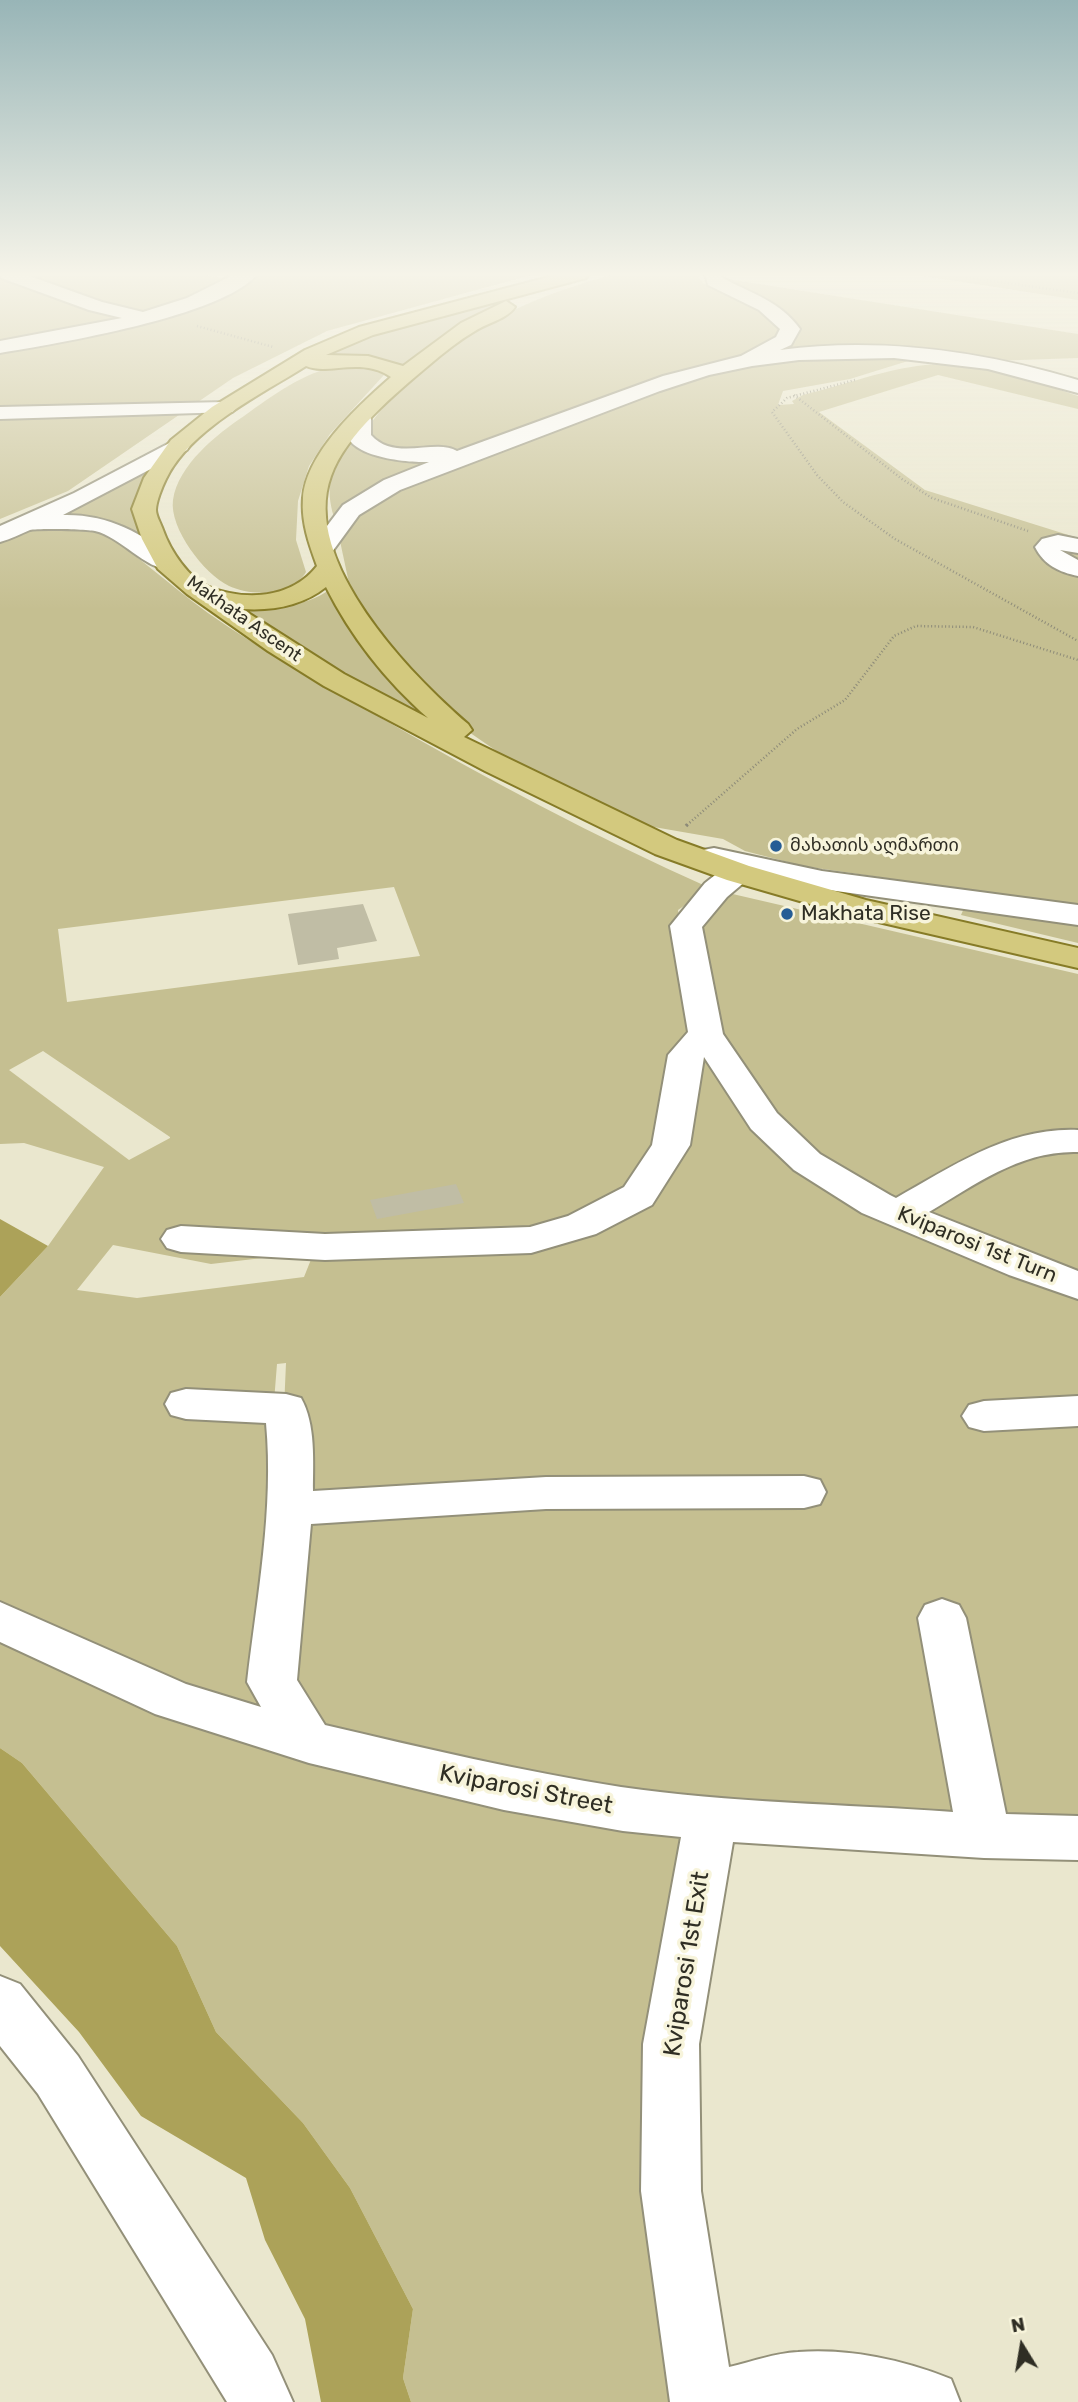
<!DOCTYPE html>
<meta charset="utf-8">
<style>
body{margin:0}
#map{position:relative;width:1078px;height:2402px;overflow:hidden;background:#eae7ce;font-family:Rubik,sans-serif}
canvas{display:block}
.north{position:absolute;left:987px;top:2311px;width:70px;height:70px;-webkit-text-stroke:5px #f7f4db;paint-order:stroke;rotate:349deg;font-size:19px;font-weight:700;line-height:28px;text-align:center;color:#2f2e24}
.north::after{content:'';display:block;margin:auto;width:24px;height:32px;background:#2f2e24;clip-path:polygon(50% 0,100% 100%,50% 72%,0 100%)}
</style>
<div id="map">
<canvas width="1078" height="2402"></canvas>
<div class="north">N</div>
</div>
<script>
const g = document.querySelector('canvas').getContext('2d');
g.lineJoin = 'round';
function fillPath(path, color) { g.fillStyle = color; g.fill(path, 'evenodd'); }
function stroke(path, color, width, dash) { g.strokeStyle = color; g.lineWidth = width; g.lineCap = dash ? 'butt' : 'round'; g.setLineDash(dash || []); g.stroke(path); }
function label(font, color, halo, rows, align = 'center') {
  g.font = font + ' Rubik,"Noto Sans Georgian",sans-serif'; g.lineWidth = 7; g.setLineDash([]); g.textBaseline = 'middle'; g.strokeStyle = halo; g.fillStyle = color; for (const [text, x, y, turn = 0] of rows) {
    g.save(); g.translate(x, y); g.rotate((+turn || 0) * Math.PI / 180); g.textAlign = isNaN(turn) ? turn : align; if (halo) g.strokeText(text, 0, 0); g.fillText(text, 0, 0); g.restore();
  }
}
fillPath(new Path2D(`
 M0,274H197L250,282L256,274H535L327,331L233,378L68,491L0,519Z
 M616,274H703L698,277L703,283L762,309L779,326L774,340L757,351L677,372L474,445L442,452L386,449L365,432C421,348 520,298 616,274Z
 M911,274H1078V300Z
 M721,278L1078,334V358L992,361L774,352L795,342L800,329L790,315Z
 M521,293L452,331L404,367C377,355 351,357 322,357L346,345L446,304Z
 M861,356L937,358L908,361L850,379L783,391L778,405L794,404L792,401L803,395C851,384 902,362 952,364C989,365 1043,384 1078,396V409L938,375L819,412L925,490L1078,538V906L803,866L745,851L723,839L648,826L549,780L540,781L466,730L381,647L350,588L340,541L355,510L460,463L713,373L780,361Z
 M338,366L373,369L384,375L330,434L309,466L298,501L296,540L306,572C292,596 253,597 229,586C204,574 169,528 173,500C178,465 217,434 244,416C272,396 304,372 338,366Z
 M348,443L387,458L464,455L334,517C325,488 330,467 348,443Z
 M165,457L143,537C112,514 80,515 43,520Z
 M94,527C135,552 169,585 208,613C261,650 320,682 376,715C485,778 595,837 710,888L678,910L689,995L797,1164L1078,1294V1838L711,1818L671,2044L702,2402H411L403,2378L413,2309L350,2188L303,2123L216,2032L177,1946L22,1763L0,1748V1621L308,1741L272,1682L286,1363L277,1364L252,1678L288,1724L0,1620V1297L48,1246L104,1167L24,1143L0,1144V540L31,529ZM394,887L420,956L67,1002L58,929ZM43,1051L170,1137V1138L129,1160L9,1070ZM113,1245L211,1264L314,1252L304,1277L137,1298L77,1290Z
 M330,589L356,633L390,682L430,722L353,681L237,608C268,607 305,609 330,589Z
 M724,892L1078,974V1272L963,1225L879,1202L812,1162L711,1032L697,914Z
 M965,906L1078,924V943L961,915Z`), '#c5bf91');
fillPath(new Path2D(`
 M0,1219L48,1246L0,1297Z
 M0,1748L22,1763L177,1946L216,2032L303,2123L350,2188L413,2309L403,2378L411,2402H321L305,2319L265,2240L246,2178L141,2116L79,2032L0,1946Z`), '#aca259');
fillPath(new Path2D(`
 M363,904L377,941L337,948L339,959L298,965L288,914Z
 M456,1184L464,1203L377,1219L370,1200Z`), '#c0bda5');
const minor = new Path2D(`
 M0,274H24L102,302L143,312L187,298L235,274H257C225,316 54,344 0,353V341L122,318L89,310L1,278Z
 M705,274H721L723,278C752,294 780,301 800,329L791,345L780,350C881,337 981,351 1078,380V393L988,369L894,358L799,360L752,366L709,375L660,391L400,490L359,515L332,552L323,554L314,552L311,547L343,505L384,480L429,462C407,463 324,456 352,414H368L371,419V435C395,462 436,438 457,451L663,376L741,356L776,337L780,329L759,310L708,285Z
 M225,402L232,404L236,408L232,412L0,419V407Z
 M179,438L187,440L190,445L187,450L63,515C109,514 140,533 176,559L179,564L176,569C150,575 122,537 95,531C86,529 36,528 30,530C20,534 11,539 0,542V526L74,493Z
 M1058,535L1078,539V553L1060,550L1078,560V576C1059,572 1044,565 1035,547L1042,539Z
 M714,848L822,871L1078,905V925L822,889L753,875L727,897L702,927L723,1034L777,1113L820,1154L890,1195L896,1198C953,1166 1009,1127 1078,1130V1152C1022,1150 976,1184 929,1212L1078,1271V1299L1009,1275L862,1213L794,1170L751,1129L704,1057L690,1145L652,1205L596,1234L531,1253L325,1260L181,1252L167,1248L161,1239L167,1230L181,1226L325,1234L530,1227L568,1216L624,1187L652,1145L668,1055L688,1032L670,926L705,883L724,868L703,864L699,857L703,850Z
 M186,1389L286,1394L301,1398C316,1424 313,1462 313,1491L546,1477L804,1476L820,1480L826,1492L820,1504L804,1508L546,1509L311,1524L297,1680L325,1725C423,1748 521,1771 621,1787C730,1803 843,1804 953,1812L918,1618L925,1605L942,1599L959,1605L966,1618L1006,1814L1078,1816V1860L984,1858L733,1842L699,2044L701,2191L729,2367C751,2362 775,2353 798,2352C849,2348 904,2360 951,2379L960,2402H670L641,2191L643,2044L681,1837L623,1831L504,1810L309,1763L155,1714L0,1642V1602L186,1684L261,1707L247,1682C257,1596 274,1509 266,1423L186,1419L171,1415L165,1404L171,1393Z
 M1078,1396V1426L984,1431L969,1427L962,1416L969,1405L984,1401Z
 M0,1976L20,1984L78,2056L272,2355L293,2402H227L38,2094L0,2046Z`);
const major = new Path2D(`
 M560,274H589L586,278L373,335L326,355L368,356L403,366L461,323L506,301L515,307C507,319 487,323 475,331C458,341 443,353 428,366C396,393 346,434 331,476C300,561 410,674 468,724L472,730L464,737L677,840L749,866L866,900L1078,948V968L848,915L727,880L655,854L485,771L324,686L268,651L187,594L158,569L142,539L132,509L144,478L171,440L212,407L305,350L359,327ZM306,366C329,376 360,356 391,377C359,405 306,453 303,498C301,522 309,544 317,566C291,599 246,601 209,587C189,579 170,550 163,530C161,524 156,516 156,510C156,502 162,487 166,479C190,429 260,395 306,366ZM326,587C351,637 387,682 428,718L344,674L242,609C273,611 302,606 326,587Z`);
stroke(minor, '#939079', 4);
stroke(major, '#867b27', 4);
stroke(new Path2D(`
 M942,274L1078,293
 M197,326L273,347
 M855,380L787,398L772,412L817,475L843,502L895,539L1078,641
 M794,395L902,479L932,498L1028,531
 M687,825L797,729L845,700L894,636L916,626L973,627L1078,660`), '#8c8a78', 2.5, [1, 2.5]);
stroke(new Path2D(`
 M686,826L689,823`), '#8c8a78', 3.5, [2, 4.5]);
fillPath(minor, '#fff');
fillPath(major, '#d3c97e');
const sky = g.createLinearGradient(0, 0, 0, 610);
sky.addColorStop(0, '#98b5b7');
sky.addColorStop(0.45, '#f6f4e9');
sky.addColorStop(1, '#f6f4e900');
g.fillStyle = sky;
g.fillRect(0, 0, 1078, 610);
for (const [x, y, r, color] of [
 [776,846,7,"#265d95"],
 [787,914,7,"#265d95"]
]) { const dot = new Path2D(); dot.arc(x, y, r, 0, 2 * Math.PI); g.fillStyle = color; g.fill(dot); stroke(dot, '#f7f4db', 2.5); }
label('18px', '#2f2e24', '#f7f4db', [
 ["Makhata Ascent",244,619,35]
]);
label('18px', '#2f2e24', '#f7f4db', [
 ["მახათის აღმართი",790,846]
], 'left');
label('21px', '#2f2e24', '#f7f4db', [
 ["Makhata Rise",801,914]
], 'left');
label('21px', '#2f2e24', '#f7f4db', [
 ["Kviparosi 1st Turn",977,1245,22]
]);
label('24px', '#2f2e24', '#f7f4db', [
 ["Kviparosi Street",526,1790,11],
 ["Kviparosi 1st Exit",687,1964,-81]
]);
</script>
